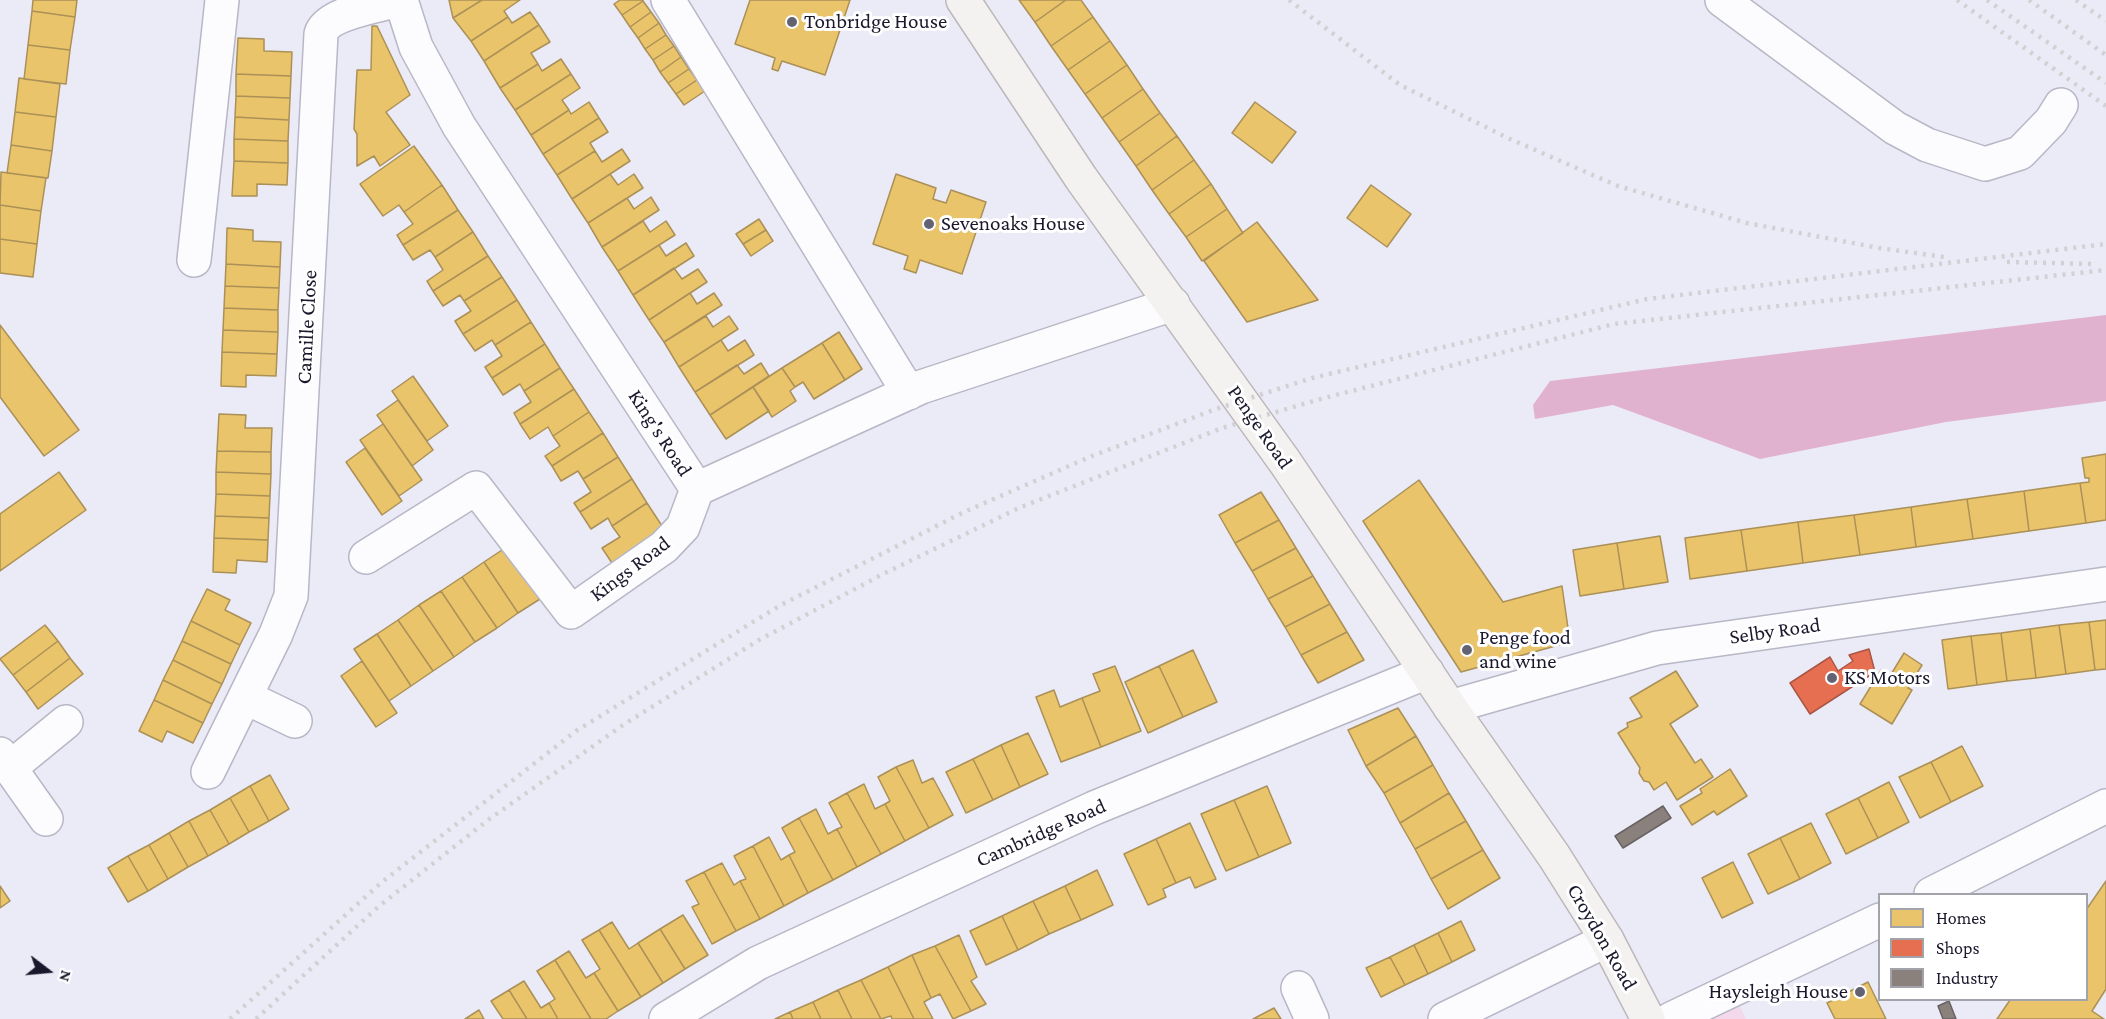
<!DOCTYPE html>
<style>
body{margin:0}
#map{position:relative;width:2106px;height:1019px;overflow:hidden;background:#ebebf7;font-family:"Crimson Pro",serif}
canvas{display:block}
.legend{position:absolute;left:1878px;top:893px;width:210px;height:108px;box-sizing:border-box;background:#fff;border:2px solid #a3a3ab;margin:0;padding:8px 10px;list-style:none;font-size:18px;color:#1a182c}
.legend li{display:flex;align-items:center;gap:12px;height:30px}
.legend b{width:30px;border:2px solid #a3a3ab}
.north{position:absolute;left:18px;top:941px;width:60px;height:60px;-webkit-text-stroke:4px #fff;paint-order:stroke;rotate:106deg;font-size:16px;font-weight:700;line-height:24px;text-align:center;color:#1a182c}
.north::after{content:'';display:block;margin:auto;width:21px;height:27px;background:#1a182c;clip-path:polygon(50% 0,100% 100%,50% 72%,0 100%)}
</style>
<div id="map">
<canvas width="2106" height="1019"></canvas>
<ul class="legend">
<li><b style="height:16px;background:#e9c46a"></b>Homes</li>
<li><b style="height:16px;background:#e76f51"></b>Shops</li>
<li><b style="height:16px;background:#8a817c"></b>Industry</li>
</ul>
<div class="north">N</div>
</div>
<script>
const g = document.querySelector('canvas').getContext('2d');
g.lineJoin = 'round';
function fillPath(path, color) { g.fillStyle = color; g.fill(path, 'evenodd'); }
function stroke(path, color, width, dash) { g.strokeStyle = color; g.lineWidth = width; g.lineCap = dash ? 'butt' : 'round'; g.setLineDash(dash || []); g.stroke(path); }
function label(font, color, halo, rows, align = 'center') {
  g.font = font + ' "Crimson Pro",serif'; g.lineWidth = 6; g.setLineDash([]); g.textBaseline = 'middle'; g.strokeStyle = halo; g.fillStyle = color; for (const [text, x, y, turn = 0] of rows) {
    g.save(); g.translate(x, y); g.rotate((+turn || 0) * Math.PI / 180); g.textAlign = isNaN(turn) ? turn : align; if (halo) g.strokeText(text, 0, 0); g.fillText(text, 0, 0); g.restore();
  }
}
fillPath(new Path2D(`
 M1738,1003L1746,1019H1705Z`), '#f4d8eb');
fillPath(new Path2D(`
 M2106,315V401L1946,422L1760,459L1613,405L1535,419L1533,405L1550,381Z`), '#e1b2d0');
const homes = new Path2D(`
 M33,0H77L75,17L32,11Z
 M449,0H482L453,18Z
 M482,0H520L504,11L508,17L471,41L453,18Z
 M620,0H643V1L622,15L614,4Z
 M750,0H850L825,75L782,61L778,71L772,69L775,58L735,44Z
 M1019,0H1066L1035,22Z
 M1066,0H1081L1093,17L1051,46L1035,22Z
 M643,1L651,12L630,27L622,15Z
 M32,11L75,17L70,50L28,45Z
 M530,12L539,25L484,61L471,41L508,17L512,23Z
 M651,12L659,23L638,38L630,27Z
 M1093,17L1110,41L1068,70L1051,46Z
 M659,23L666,35L645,49L638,38Z
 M539,25L550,42L531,53L538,64L500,88L484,61Z
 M372,26H377L410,95L386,112L410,145L380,166L374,156L357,166V134L354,129L357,70H371Z
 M666,35L674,46L653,60L645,49Z
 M238,38L264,39V51L292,52L291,76L236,74Z
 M1110,41L1127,65L1085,94L1068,70Z
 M28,45L70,50L66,84L24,79Z
 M674,46L681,57L660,72L653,60Z
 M681,57L689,69L668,83L660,72Z
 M561,59L571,74L515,110L500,88L538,64L542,71Z
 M1127,65L1143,89L1102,118L1085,94Z
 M689,69L697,80L676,94L668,83Z
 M236,74L291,76L290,98L236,96Z
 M571,74L580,88L562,100L569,110L531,135L515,110Z
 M19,78L60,84L56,117L15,112Z
 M697,80L705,91L684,105L676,94Z
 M1143,89L1160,113L1119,142L1102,118Z
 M236,96L290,98L289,120L235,117Z
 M589,102L599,118L543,154L531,135L569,110L571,114Z
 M1255,102L1296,132L1272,163L1232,133Z
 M15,112L56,117L52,151L11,145Z
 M1160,113L1177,136L1136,166L1119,142Z
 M235,117L289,120L288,141L234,139Z
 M599,118L608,132L590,143L595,151L557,175L543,154Z
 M1177,136L1194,160L1152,190L1136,166Z
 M234,139L288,141V163L234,161Z
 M11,145L52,151L48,178L7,173Z
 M414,146L442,185L404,212L399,205L383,216L360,184Z
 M622,149L630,161L572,199L557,175L595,151L602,162Z
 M1194,160L1211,184L1169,214L1152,190Z
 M234,161L288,163L287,185L257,184V196H232Z
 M1,172L46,178L41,211L0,205Z
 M610,174L618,185L634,174L643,188L588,223L572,199Z
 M896,174L936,188L933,199L946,203L951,190L986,202L962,274L920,260L916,273L904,269L908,256L873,244Z
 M1211,184L1227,209L1186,237L1169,214Z
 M442,185L458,210L403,245L397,235L413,224L404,212Z
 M1371,185L1411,214L1387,247L1347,218Z
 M651,197L659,210L602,247L588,223L627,198L634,209Z
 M0,205L41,211L37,244L0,239Z
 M1227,209L1243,233L1202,261L1186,237Z
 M458,210L473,232L435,257L430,250L413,260L403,245Z
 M759,219L766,230L743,244L736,234Z
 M643,221L650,232L666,221L675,235L618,271L602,247Z
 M1257,222L1318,300L1247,322L1204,261Z
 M227,228L253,230V241L281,242L280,267L226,264Z
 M766,230L773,241L751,256L743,244Z
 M473,232L488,256L433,291L427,281L443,270L435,257Z
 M0,239L37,244L33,277L0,273Z
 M686,243L694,256L633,295L618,271L659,245L666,256Z
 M488,256L502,277L464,301L460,295L443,306L433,291Z
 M226,264L280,267L279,288L225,286Z
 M674,268L682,279L698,269L707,282L649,320L633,295Z
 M502,277L517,300L463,334L455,321L471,311L464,301Z
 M225,286L279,288L278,310L224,308Z
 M690,293L697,304L714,293L722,305L664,342L649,320Z
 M517,300L531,322L495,345L492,340L475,351L463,334Z
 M224,308L278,310V332L223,330Z
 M706,316L713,327L729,316L738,329L679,367L664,342Z
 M531,322L545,344L492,378L485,367L502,356L495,345Z
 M0,325L79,430L44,456L0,397Z
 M223,330L278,332L277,354L222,352Z
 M839,332L862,369L845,380L822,343Z
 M721,340L728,351L745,340L754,355L695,392L679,367Z
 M822,343L845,380L814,399L803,382L795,387L782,368Z
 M545,344L560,368L524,391L520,384L503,395L492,378Z
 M222,352L277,354L276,376L246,375V387L221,386Z
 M761,363L769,376L710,415L695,392L737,365L744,374Z
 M560,368L574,389L520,424L514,413L531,402L524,391Z
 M782,368L795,387L790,391L796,401L772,417L753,387Z
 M413,376L448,426L427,441L392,391Z
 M753,387L769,411L726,439L710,415Z
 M574,389L589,412L553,436L548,427L530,439L520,424Z
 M398,400L433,450L412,466L377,415Z
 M589,412L603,433L552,466L545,456L560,446L553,436Z
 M219,414L246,415L245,428H272L271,452L217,451Z
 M383,424L422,480L399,496L360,440Z
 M603,433L618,457L583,479L578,471L561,481L552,466Z
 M365,448L402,501L382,515L346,462Z
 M217,451L271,452V474L216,472Z
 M2106,454V520L2086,523L2080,483L2089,482V478H2085L2082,458Z
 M618,457L632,479L580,512L574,503L591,492L583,479Z
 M59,472L86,510L0,571V514Z
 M216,472L271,474L270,496L216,494Z
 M632,479L647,503L612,526L608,518L591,529L580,512Z
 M1419,480L1503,602L1562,586L1570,642L1461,672L1363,521Z
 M2080,483L2086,523L2029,531L2024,491Z
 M2024,491L2029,531L1973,539L1967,499Z
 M1261,492L1279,520L1235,543L1219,515Z
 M216,494L270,496L269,518L215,516Z
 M1967,499L1973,539L1916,547L1911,507Z
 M647,503L664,529L612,563L602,548L620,537L612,526Z
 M1911,507L1916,547L1860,555L1854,515Z
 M1854,515L1860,555L1803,563L1798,522Z
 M215,516L269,518L268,540L214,538Z
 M1279,520L1296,548L1252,571L1235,543Z
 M1798,522L1803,563L1747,571L1741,530Z
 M1741,530L1747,571L1690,579L1685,538Z
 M1660,536L1668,582L1624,589L1617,543Z
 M214,538L268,540L267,562L237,560L236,573L213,572Z
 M1617,543L1624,589L1580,596L1573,550Z
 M505,548L540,599L518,613L484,562Z
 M1296,548L1313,576L1268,599L1252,571Z
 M484,562L518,613L497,628L462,577Z
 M1313,576L1330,604L1285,627L1268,599Z
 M462,577L497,628L475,642L441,591Z
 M207,589L230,600L225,610L251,623L240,645L191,621Z
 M441,591L475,642L454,657L419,605Z
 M1330,604L1347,632L1301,655L1285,627Z
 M419,605L454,657L433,671L398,620Z
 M398,620L433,671L411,686L377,634Z
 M2106,620V669L2095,670L2089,622Z
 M191,621L240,645L231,664L182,641Z
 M2089,622L2095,670L2066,674L2059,625Z
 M45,625L58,641L13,675L0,659Z
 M2059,625L2066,674L2036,678L2030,629Z
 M2030,629L2036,678L2007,681L2001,633Z
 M1347,632L1364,660L1318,683L1301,655Z
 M2001,633L2007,681L1977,685L1971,636Z
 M377,634L411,686L389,701L354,649Z
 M1971,636L1977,685L1948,689L1942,640Z
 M58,641L70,658L26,692L13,675Z
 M182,641L231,664L222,684L173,660Z
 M1193,650L1217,702L1183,717L1159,666Z
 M1904,653L1922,665L1908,688L1912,690L1892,724L1860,704L1881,670L1890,676Z
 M70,658L83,674L38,709L26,692Z
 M173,660L222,684L212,704L163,680Z
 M362,661L397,713L376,727L341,676Z
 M1115,666L1141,731L1101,747L1082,698L1100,691L1093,674Z
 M1159,666L1183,717L1148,733L1125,682Z
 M1676,671L1698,706L1670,724L1695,763L1701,759L1713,777L1677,800L1666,782L1654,790L1649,782L1644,781L1639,773L1640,768L1618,733L1628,727L1627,723L1642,717L1630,698Z
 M163,680L212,704L203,723L154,700Z
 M1054,690L1060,707L1082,698L1101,747L1061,762L1036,697Z
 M154,700L203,723L193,743L167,731L162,742L139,731Z
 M1398,708L1416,736L1366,766L1348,730Z
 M1028,733L1048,774L1020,787L1001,745Z
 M1416,736L1433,765L1384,793L1366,766Z
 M1001,745L1020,787L993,800L973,759Z
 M1962,746L1983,786L1951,802L1931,762Z
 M973,759L993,800L966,813L946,772Z
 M913,760L922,783L933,778L953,815L929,828L896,767Z
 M1931,762L1951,802L1920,818L1899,777Z
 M1433,765L1449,793L1400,823L1384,793Z
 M896,767L929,828L905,841L885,804L890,801L878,777Z
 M1730,769L1747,796L1717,815L1714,811L1692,825L1680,806L1702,793L1700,789Z
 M270,775L289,809L269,821L250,786Z
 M1889,782L1909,822L1878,838L1858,798Z
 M864,784L875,809L885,804L905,841L881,854L847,793Z
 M250,786L269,821L249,832L230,798Z
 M1267,786L1291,843L1259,857L1234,800Z
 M847,793L881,854L857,867L837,829L842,827L829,803Z
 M1449,793L1466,821L1415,849L1400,823Z
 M230,798L249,832L229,844L210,810Z
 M1858,798L1878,838L1846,854L1826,814Z
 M1234,800L1259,857L1226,871L1201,814Z
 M816,809L828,834L837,829L857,867L833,880L799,818Z
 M210,810L229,844L208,856L189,821Z
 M799,818L833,880L808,893L789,855L795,852L782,828Z
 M189,821L208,856L188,867L169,833Z
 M1466,821L1483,850L1431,879L1415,849Z
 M1190,823L1216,879L1195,888L1190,877L1176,883L1156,839Z
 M1811,823L1831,863L1800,879L1780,838Z
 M169,833L188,867L168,879L149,845Z
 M769,837L781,860L789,855L808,893L784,906L753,846Z
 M1780,838L1800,879L1768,894L1748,854Z
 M1156,839L1176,883L1163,889L1166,897L1148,905L1124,854Z
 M149,845L168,879L148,891L128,856Z
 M753,846L784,906L760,919L740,881L746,879L734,856Z
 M1483,850L1500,878L1448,909L1431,879Z
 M128,856L148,891L128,902L108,868Z
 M1733,862L1753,903L1722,918L1702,878Z
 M722,863L734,885L740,881L760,919L736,931L704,872Z
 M1097,870L1113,905L1081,920L1065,886Z
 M704,872L736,931L712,944L692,907L699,904L686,881Z
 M2106,881V989L2092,1011L2104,1019H1997L2010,1000H2086V910Z
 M0,886L10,901L0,908Z
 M1065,886L1081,920L1049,934L1033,901Z
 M1033,901L1049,934L1018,950L1002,916Z
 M683,915L708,955L685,969L660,929Z
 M1002,916L1018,950L986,965L970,931Z
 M1461,921L1475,950L1452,962L1438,933Z
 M612,922L629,949L638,943L663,983L641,997L599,930Z
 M660,929L685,969L663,983L638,943Z
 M599,930L641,997L618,1011L594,973L600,969L582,940Z
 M1438,933L1452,962L1428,974L1414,945Z
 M959,935L977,977L971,981L986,1004L971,1011L935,946Z
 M1414,945L1428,974L1405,985L1390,957Z
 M935,946L971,1011L953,1019L940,994L931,998L912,955Z
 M569,951L586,978L594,973L618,1011L606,1019H591L555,960Z
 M912,955L931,998L924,1002L933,1019H914L888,967Z
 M1390,957L1405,985L1381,997L1366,968Z
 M555,960L591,1019H558L549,1003L555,999L537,971Z
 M888,967L914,1019H892L891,1016L881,1019L861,980Z
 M861,980L881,1019H852L838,990Z
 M524,981L541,1008L549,1003L558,1019H527L509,990Z
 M1868,982L1886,1019H1835L1827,1003Z
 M509,990L527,1019H503L491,1001Z
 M838,990L852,1019H821L813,1002Z
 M813,1002L821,1019H793L790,1012Z
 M1274,1008L1281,1019H1253Z
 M479,1010L484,1019H465Z
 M790,1012L793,1019H775Z`);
fillPath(homes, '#e9c46a');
stroke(homes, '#ab9057', 1.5);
const shops = new Path2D(`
 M1869,649L1875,672L1810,714L1790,683L1830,657L1838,671L1853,661L1849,655Z`);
fillPath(shops, '#e76f51');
stroke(shops, '#aa5546', 1.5);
const industry = new Path2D(`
 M1663,806L1671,818L1623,848L1615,836Z
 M1949,1001L1956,1019H1943L1938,1006Z`);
fillPath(industry, '#8a817c');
stroke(industry, '#686264', 1.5);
const minor = new Path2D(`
 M401,0L416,47L459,126L697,489L921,387L1173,304
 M668,0L909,393
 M1722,0L1895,128L1927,145L1985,164L2020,153L2051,121L2061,105
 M194,260L222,0
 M366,557L476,488L571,612L664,547L683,527L697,489
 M245,697L295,721
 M1450,707L1657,648L2106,584
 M0,754L46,819
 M11,767L66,722
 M208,772L276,634L291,596L321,34C327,13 378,6 398,0
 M1931,894L2106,806
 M1298,988L1312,1019
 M666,1019L758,963L1094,808L1427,672
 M1445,1019L1607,940
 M1671,1019L1880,920`);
const major = new Path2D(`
 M963,0L1081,178L1285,462L1450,707L1554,856L1607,940L1648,1019`);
stroke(minor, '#b7b7c6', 36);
stroke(major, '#beb7ba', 36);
stroke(minor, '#fcfcfe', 33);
stroke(major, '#f4f1f1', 33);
stroke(new Path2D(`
 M1289,0L1400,85L1510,139L1618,186L1747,223L1879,248L1944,257
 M1957,0L2106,106
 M1987,0L2106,83
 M2029,0L2106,55
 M2076,0L2106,21
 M2007,262L2094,264
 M230,1019L382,882L576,731L779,606L964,512L1092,456L1216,409L1312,378L1647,299L2106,244
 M256,1019L378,907L488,820L623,725L759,640L883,574L1021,507L1222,428L1324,398L1614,324L2106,270`), '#d1d1d4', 4.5, [3, 6]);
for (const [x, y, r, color] of [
 [792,22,6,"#636273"],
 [929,224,6,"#636273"],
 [1467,650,6,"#636273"],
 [1832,678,6,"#636273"],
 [1860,992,6,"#636273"]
]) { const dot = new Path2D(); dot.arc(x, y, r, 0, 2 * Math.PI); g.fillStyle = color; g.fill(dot); stroke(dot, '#fff', 2); }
label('21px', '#1a182c', '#fff', [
 ["Tonbridge House",804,22],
 ["Sevenoaks House",941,224],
 ["Penge food",1479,638],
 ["and wine",1479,662],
 ["KS Motors",1844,678],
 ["Haysleigh House",1848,992,"right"]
], 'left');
label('21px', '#1a182c', '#fff', [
 ["Camille Close",307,327,-87],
 ["Penge Road",1260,427,55],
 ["King's Road",660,433,57],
 ["Kings Road",630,569,-37],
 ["Selby Road",1775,631,-8],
 ["Cambridge Road",1041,833,-24],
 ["Croydon Road",1602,937,60]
]);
</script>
